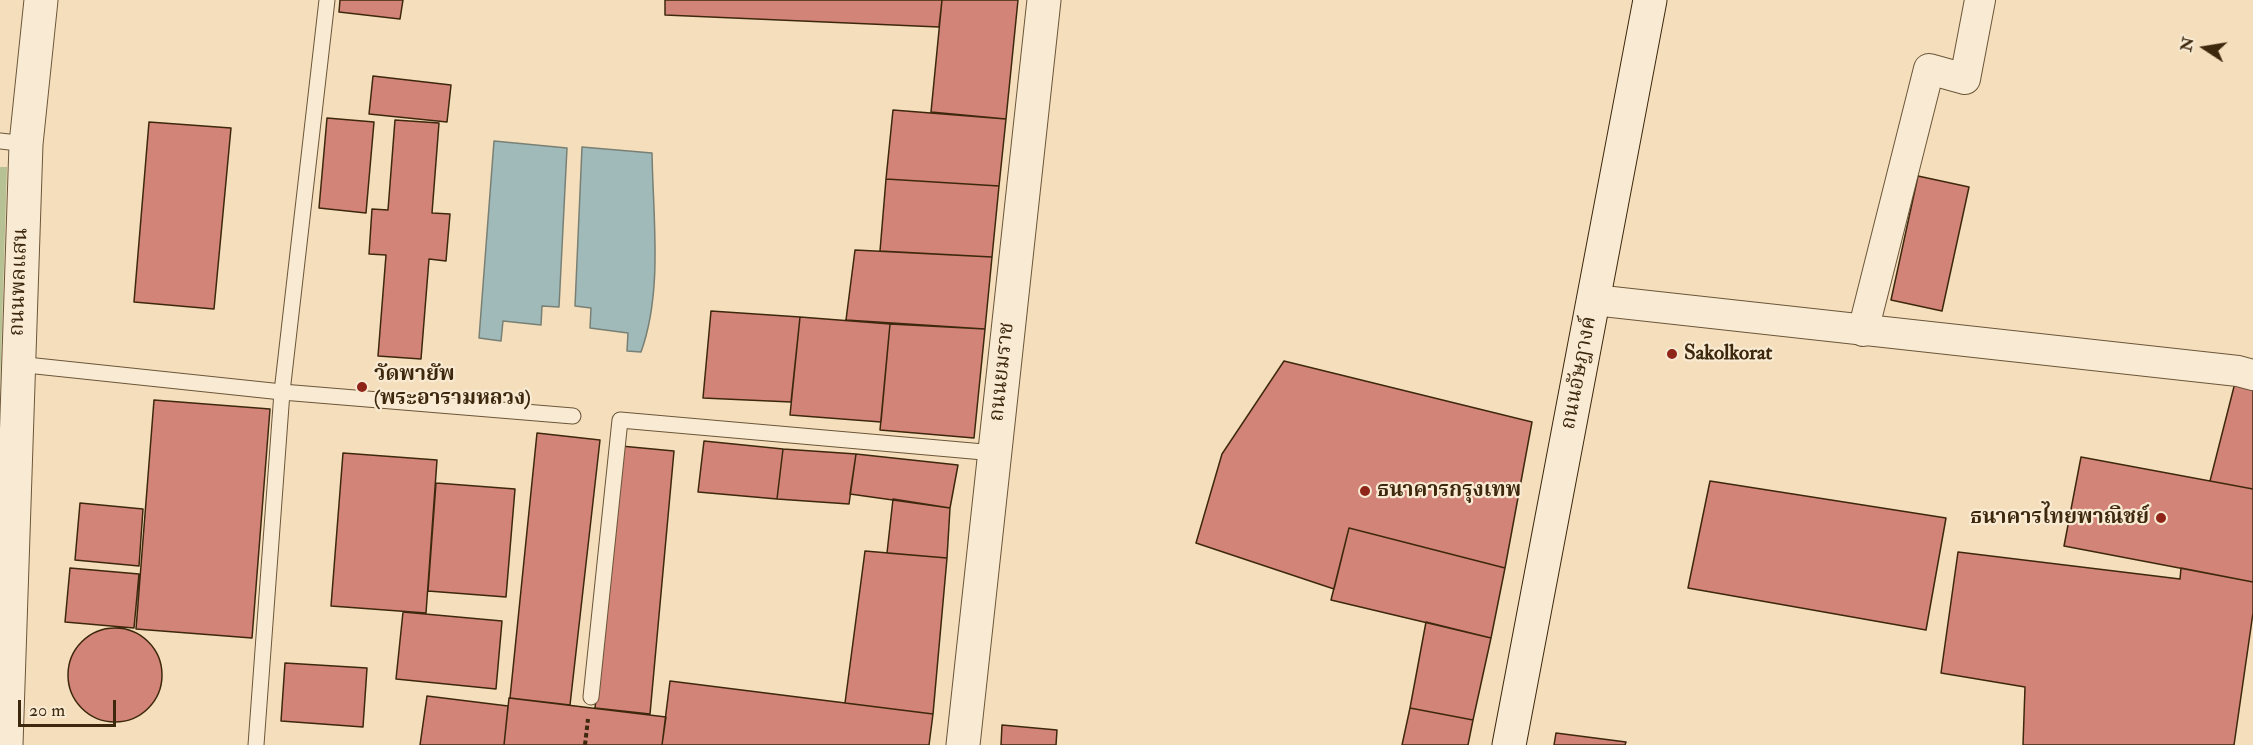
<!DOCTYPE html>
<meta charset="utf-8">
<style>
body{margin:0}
#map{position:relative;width:2253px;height:745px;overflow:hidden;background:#f5debb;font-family:"IM FELL Double Pica",serif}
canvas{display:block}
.north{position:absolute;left:2175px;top:18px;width:60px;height:60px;-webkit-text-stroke:4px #f8ead3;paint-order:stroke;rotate:282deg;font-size:16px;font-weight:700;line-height:24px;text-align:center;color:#3d280e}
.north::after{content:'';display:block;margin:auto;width:21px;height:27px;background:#3d280e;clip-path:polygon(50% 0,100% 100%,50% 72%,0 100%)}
.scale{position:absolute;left:18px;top:700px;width:98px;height:27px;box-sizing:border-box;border:3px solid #3d280e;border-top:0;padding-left:8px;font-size:18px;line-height:21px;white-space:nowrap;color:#3d280e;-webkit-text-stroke:4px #f8ead3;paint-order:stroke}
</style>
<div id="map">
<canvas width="2253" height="745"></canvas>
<div class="north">N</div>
<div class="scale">20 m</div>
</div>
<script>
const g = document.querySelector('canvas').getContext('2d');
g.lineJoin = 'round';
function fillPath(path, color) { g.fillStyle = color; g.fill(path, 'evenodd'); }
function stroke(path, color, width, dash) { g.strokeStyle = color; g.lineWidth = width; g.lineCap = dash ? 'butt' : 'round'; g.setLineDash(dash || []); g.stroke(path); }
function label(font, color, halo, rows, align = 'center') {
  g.font = font + ' "IM FELL Double Pica","Noto Serif Thai",serif'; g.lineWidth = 4.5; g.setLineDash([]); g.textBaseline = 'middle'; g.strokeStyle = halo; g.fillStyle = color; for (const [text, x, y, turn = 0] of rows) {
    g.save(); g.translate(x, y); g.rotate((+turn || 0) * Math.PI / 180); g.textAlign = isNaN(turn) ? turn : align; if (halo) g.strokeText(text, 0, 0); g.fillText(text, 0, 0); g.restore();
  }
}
fillPath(new Path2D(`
 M0,167H7L0,390Z`), '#b6c294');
const water = new Path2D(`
 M494,141L567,148L559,307L542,306L541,325L503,321L501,341L479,338Z
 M582,147L652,153C653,218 663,291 641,352L627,351L628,333L590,328L591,308L575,306Z`);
fillPath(water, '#a0baba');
stroke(water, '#788075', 1.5);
const building = new Path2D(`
 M340,0H403L400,19L339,12Z
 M665,0H942L939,27L665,15Z
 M942,0H1018L1006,119L931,112Z
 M373,76L451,85L447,122L369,114Z
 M893,110L1006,119L999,186L886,179Z
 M327,118L374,122L366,213L319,208Z
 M395,120L439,123L432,213L450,214L446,261L429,259L421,359L378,356L386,255L369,254L372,209L388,210Z
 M149,122L231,128L214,309L134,302Z
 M1918,176L1969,187L1942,311L1891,300Z
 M886,179L999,186L992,257L880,251Z
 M855,250L992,257L985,329L846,320Z
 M711,311L800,317L791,402L703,398Z
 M800,317L890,324L881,422L790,415Z
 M890,324L985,329L974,438L880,430Z
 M1284,361L1532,422L1505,568L1349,528L1334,589L1196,543L1222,454Z
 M2238,371L2253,375V489L2210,481Z
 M154,400L270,409L252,638L136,629Z
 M537,433L600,440L570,705L510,698Z
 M704,441L783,449L777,499L698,492Z
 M621,446L674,451L650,714L595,708Z
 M783,449L856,454L849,504L777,499Z
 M343,453L437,460L426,613L331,606Z
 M856,454L958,465L950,508L850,494Z
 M2081,457L2253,489V582L2064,546Z
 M1710,481L1946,518L1926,630L1688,588Z
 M436,483L515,489L506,597L428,591Z
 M893,499L950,508L947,558L887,553Z
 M80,503L143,509L139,566L75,560Z
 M1349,528L1505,568L1491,638L1331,600Z
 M865,551L947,558L933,714L845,703Z
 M1958,552L2180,579L2181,568L2253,582V613L2234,745H2023L2025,687L1941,673Z
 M70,568L139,574L134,628L65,622Z
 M403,612L502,621L496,689L396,679Z
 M1426,622L1491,638L1473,720L1410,708Z
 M68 675a47 47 0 1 1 94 0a47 47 0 1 1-94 0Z
 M285,663L367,668L363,727L281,721Z
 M670,681L933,714L929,745H662Z
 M427,696L508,706L504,745H420Z
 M509,698L666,717L662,745H504Z
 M1410,708L1473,720L1468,745H1402Z
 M1002,725L1057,730L1056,745H1001Z
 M1556,733L1626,742L1625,745H1554Z`);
fillPath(building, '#d38478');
stroke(building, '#3d280e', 1.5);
const service = new Path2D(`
 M327,0L282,392L573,416
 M0,141L26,144
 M17,364L282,392L256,745
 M591,697L620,420L995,453`);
const minor = new Path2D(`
 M1594,300L2238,371L2253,375
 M1863,331L1929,69L1965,79L1980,0`);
const tertiary = new Path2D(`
 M6,745L26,144L41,0
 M963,745L1044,0`);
const secondary = new Path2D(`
 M1509,745L1650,0`);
stroke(service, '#6b5639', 17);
stroke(minor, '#6b5639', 32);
stroke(tertiary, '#6b5639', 35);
stroke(secondary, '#3d280e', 35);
stroke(new Path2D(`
 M585,745L588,719`), '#3d280e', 4, [4.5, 3]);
stroke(service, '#f8ead3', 15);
stroke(minor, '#f8ead3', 30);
stroke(tertiary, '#f8ead3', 33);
stroke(secondary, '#f8ead3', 33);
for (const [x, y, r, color] of [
 [1672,354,6,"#8f2418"],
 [362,387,6,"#8f2418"],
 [1365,491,6,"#8f2418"],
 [2161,518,6,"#8f2418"]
]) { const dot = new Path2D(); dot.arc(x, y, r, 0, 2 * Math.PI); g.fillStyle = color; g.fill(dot); stroke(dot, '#f8ead3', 2); }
label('21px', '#3d280e', '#f8ead3', [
 ["ถนนพลแสน",20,282,-88],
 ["ถนนยมราช",1003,372,-84],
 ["ถนนอัษฎางค์",1580,373,-79]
]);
label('bold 21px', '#3d280e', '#f8ead3', [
 ["Sakolkorat",1684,354],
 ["วัดพายัพ",374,375],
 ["(พระอารามหลวง)",374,399],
 ["ธนาคารกรุงเทพ",1377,491],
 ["ธนาคารไทยพาณิชย์",2149,518,"right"]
], 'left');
</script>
